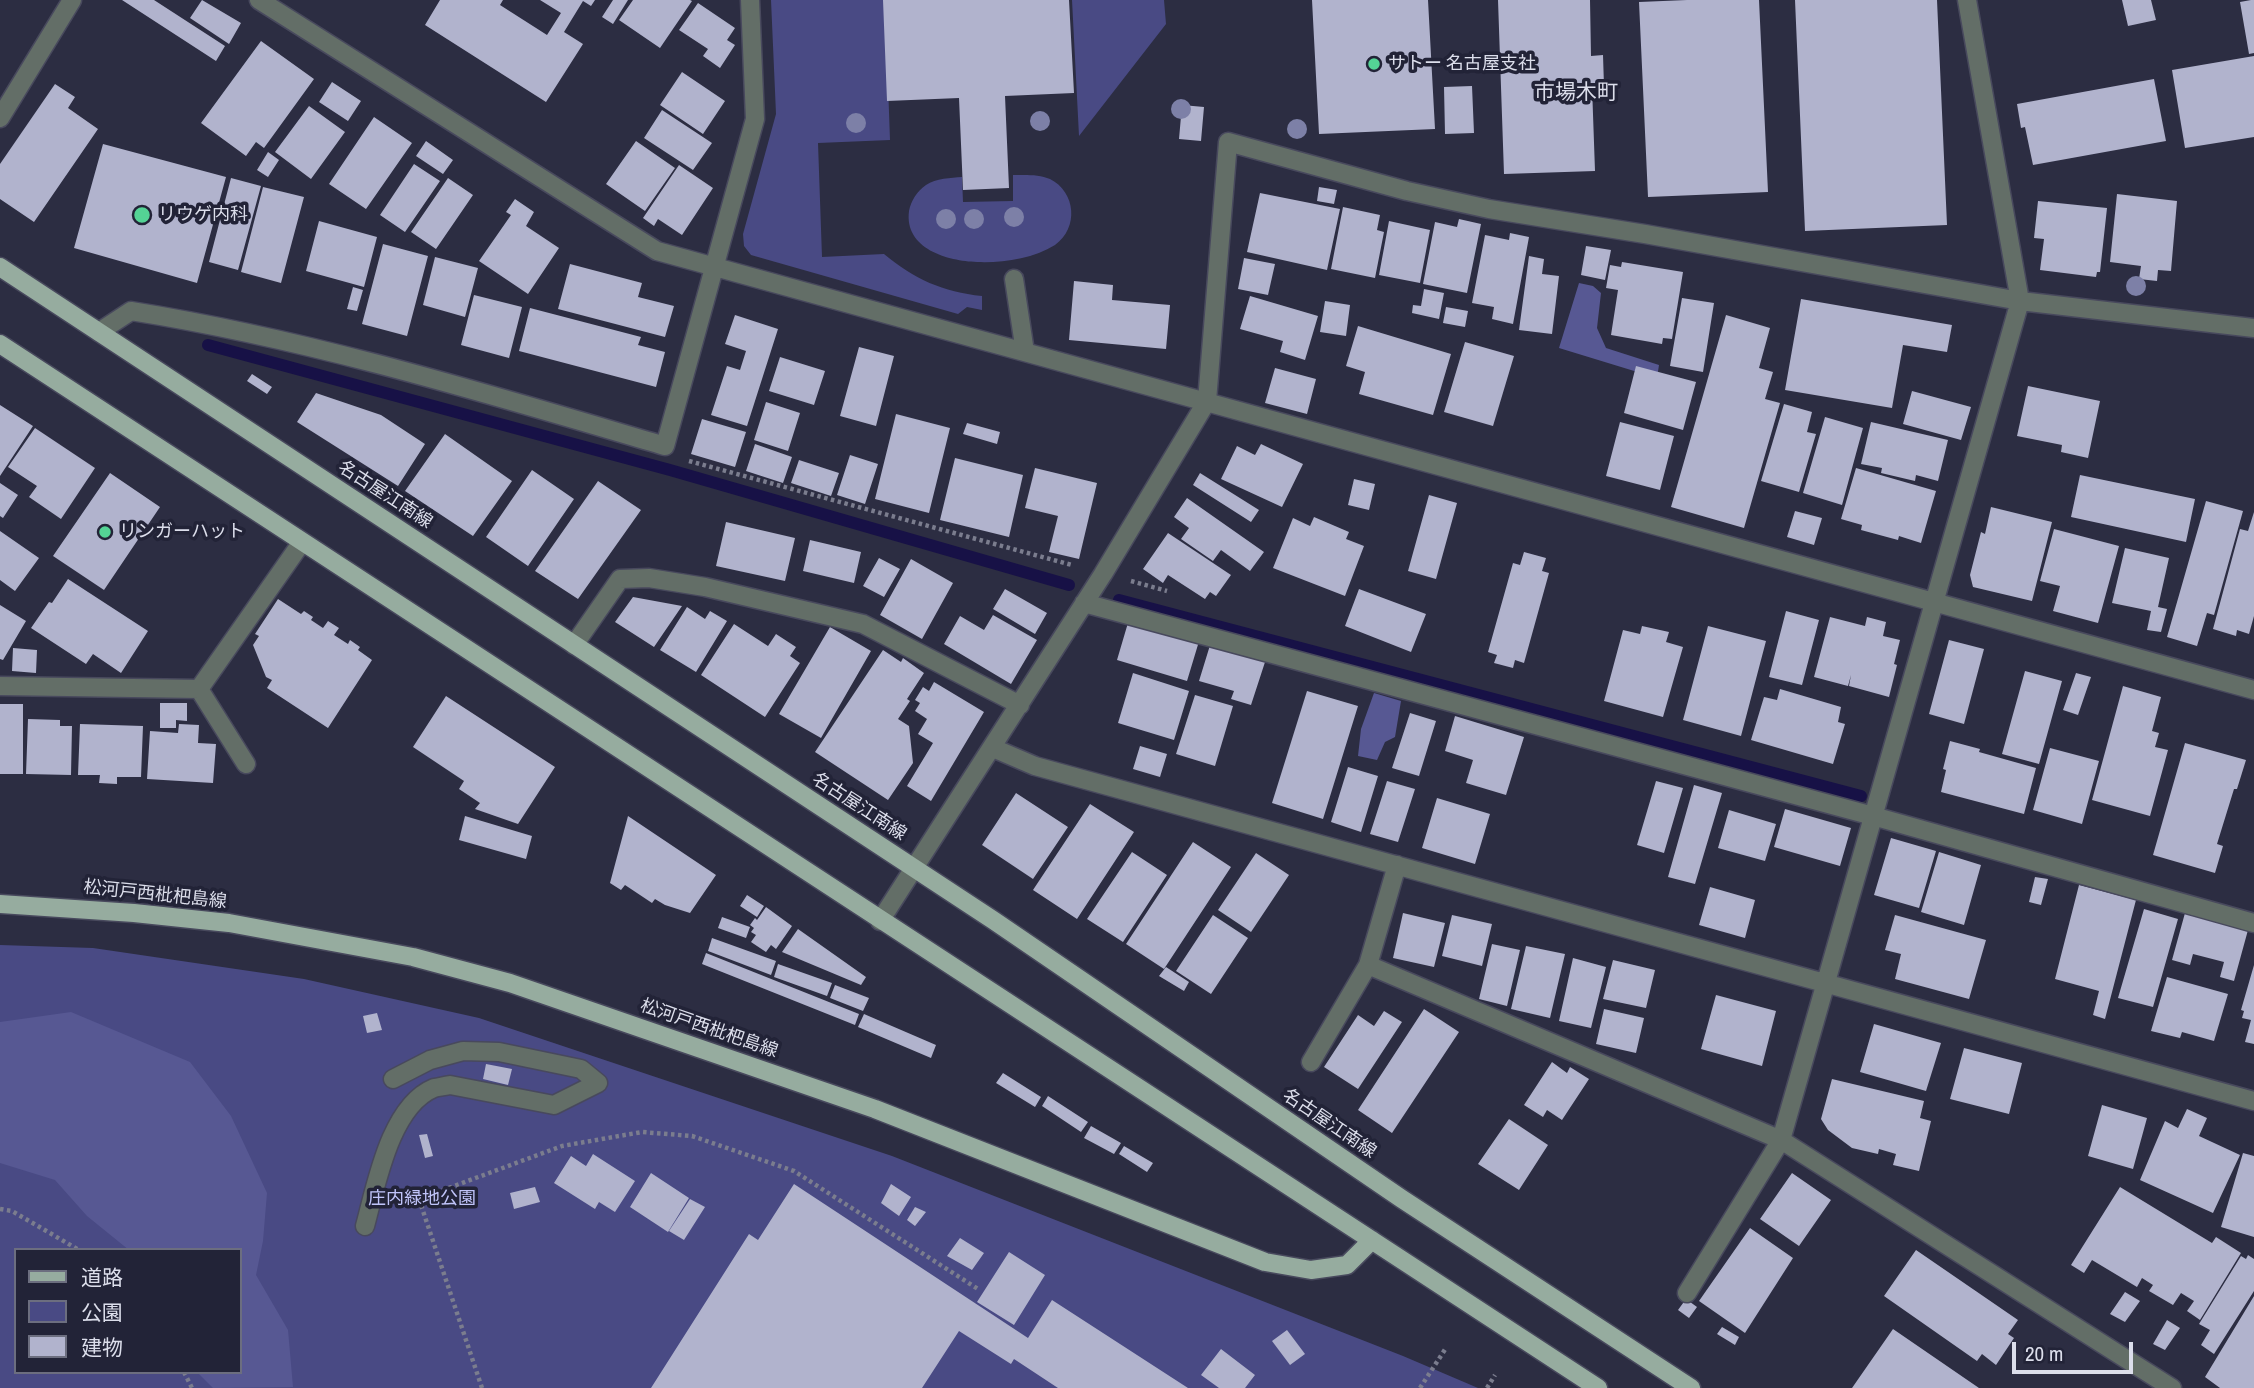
<!DOCTYPE html>
<meta charset="utf-8">
<style>
body{margin:0}
#map{position:relative;width:2254px;height:1388px;overflow:hidden;background:#2c2d42;font-family:"Archivo Narrow","Noto Sans JP",sans-serif}
canvas{display:block}
.legend{position:absolute;left:14px;top:1248px;width:228px;height:126px;box-sizing:border-box;background:#222337;border:2px solid #6c6e7f;margin:0;padding:9px 12px;list-style:none;font-size:21px;color:#dcdeeb}
.legend li{display:flex;align-items:center;gap:14px;height:35px}
.legend b{width:35px;border:2px solid #6c6e7f}
.scale{position:absolute;left:2012px;top:1342px;width:121px;height:32px;box-sizing:border-box;border:4px solid #dcdeeb;border-top:0;padding-left:9px;font-size:21px;line-height:24px;white-space:nowrap;color:#dcdeeb;-webkit-text-stroke:5px #222337;paint-order:stroke}
</style>
<div id="map">
<canvas width="2254" height="1388"></canvas>
<ul class="legend">
<li><b style="height:9px;background:#96ac9f"></b>道路</li>
<li><b style="height:19px;background:#494a84"></b>公園</li>
<li><b style="height:19px;background:#b1b3cd"></b>建物</li>
</ul>
<div class="scale">20 m</div>
</div>
<script>
const g = document.querySelector('canvas').getContext('2d');
g.lineJoin = 'round';
function fillPath(path, color) { g.fillStyle = color; g.fill(path, 'evenodd'); }
function stroke(path, color, width, dash) { g.strokeStyle = color; g.lineWidth = width; g.lineCap = dash ? 'butt' : 'round'; g.setLineDash(dash || []); g.stroke(path); }
function label(font, color, halo, rows, align = 'center') {
  g.font = font + ' "Archivo Narrow","Noto Sans JP",sans-serif'; g.lineWidth = 7; g.setLineDash([]); g.textBaseline = 'middle'; g.strokeStyle = halo; g.fillStyle = color; for (const [text, x, y, turn = 0] of rows) {
    g.save(); g.translate(x, y); g.rotate((+turn || 0) * Math.PI / 180); g.textAlign = isNaN(turn) ? turn : align; if (halo) g.strokeText(text, 0, 0); g.fillText(text, 0, 0); g.restore();
  }
}
fillPath(new Path2D(`
 M771,0H885L890,140L818,143L822,257L884,254C914,279 943,292 982,296V310L967,307L958,314L751,255L744,246L743,234L776,114Z
 M1072,0H1164L1166,24L1079,136Z
 M1013,175C1025,175 1039,174 1050,179C1076,192 1079,228 1055,245C1033,259 1002,263 977,262C948,261 904,249 909,211C911,201 917,191 926,185C936,178 951,178 962,177L963,202L1013,201Z
 M0,945L93,948L304,979L479,1018L892,1156L1403,1356L1478,1388H0ZM16,1250H240V1372H16Z`), '#494a84');
fillPath(new Path2D(`
 M1579,283L1593,286L1601,293L1597,328L1606,348L1659,365L1657,378L1559,348Z
 M1374,693L1401,701L1395,737L1385,742L1377,760L1358,756L1361,729Z
 M71,1012L190,1062L231,1116L267,1193L263,1241L256,1275L288,1330L293,1387L213,1388L197,1372H240V1250H129L87,1216L55,1180L0,1163V1022Z`), '#575893');
stroke(new Path2D(`
 M208,345L670,470L1069,585
 M1119,600L1861,796`), '#171146', 12);
fillPath(new Path2D(`
 M122,0H154L225,46L216,61Z
 M202,0L241,23L229,44L190,18Z
 M440,0H503L500,5L547,35L561,13L540,0H595L591,6L583,1L564,32L583,44L546,102L425,25Z
 M613,0H628L613,24L602,17Z
 M633,0H690L692,1L660,48L619,20Z
 M883,0H1069L1074,93L1005,96L1009,188L963,190L959,98L887,101Z
 M1312,0H1428L1435,129L1319,134Z
 M1498,0H1590L1591,56L1603,55L1604,86H1592L1595,171L1504,174Z
 M1687,0H1759L1768,192L1648,197L1639,2Z
 M1795,0H1937L1947,225L1805,231Z
 M2122,0H2151L2156,20L2128,26Z
 M2251,0H2254V53L2249,54L2240,2Z
 M698,3L735,28L727,40L735,45L720,68L703,56L708,49L679,30Z
 M261,41L314,79L264,148L256,142L246,156L201,123Z
 M2254,56V137L2185,148L2172,70Z
 M682,72L725,101L703,134L660,105Z
 M2154,79L2166,141L2033,165L2025,127L2021,128L2017,104Z
 M332,82L361,101L348,121L319,102Z
 M55,84L75,97L68,108L98,129L34,222L0,199V164Z
 M1472,86L1474,133L1445,134L1444,87Z
 M1182,105L1204,107L1201,141L1179,139Z
 M309,106L345,132L311,179L275,152Z
 M662,110L712,143L693,170L644,138Z
 M374,117L412,143L366,209L329,184Z
 M426,141L453,160L443,174L416,156Z
 M636,141L675,168L645,211L606,184Z
 M103,144L226,177L197,283L74,248Z
 M268,152L279,160L268,177L257,170Z
 M414,164L440,181L405,232L380,215Z
 M679,165L713,188L682,235L658,219L654,226L643,218Z
 M231,178L261,186L238,270L209,262Z
 M448,178L473,195L436,249L411,232Z
 M263,187L304,197L281,283L241,272Z
 M1319,187L1337,190L1334,204L1317,201Z
 M1260,193L1340,209L1327,270L1247,252Z
 M2117,194L2177,201L2171,271L2158,270L2157,281L2139,279L2141,266L2110,262Z
 M515,199L534,212L526,226L559,248L528,294L479,261L511,215L506,212Z
 M2038,201L2107,208L2100,272H2097L2096,277L2040,270L2044,239L2034,238Z
 M1343,207L1380,215L1377,230L1384,232L1375,278L1331,269Z
 M1459,219L1481,224L1467,293L1423,284L1435,222L1457,227Z
 M319,221L377,237L364,287L306,271Z
 M1389,221L1430,230L1420,283L1379,275Z
 M1510,233L1529,237L1513,324L1492,319L1494,307L1472,303L1485,235L1509,240Z
 M383,244L428,256L407,336L362,324Z
 M1586,246L1611,250L1605,280L1581,275Z
 M1529,256L1544,259L1542,274L1559,276L1552,334L1519,330Z
 M435,257L478,268L465,317L423,305Z
 M1244,258L1275,264L1268,295L1238,289Z
 M1622,262L1683,272L1672,339L1663,338L1662,344L1611,335L1618,290L1606,288L1610,265L1621,267Z
 M570,264L642,283L638,297L674,306L665,337L558,309Z
 M1074,281L1113,285L1112,300L1170,305L1166,349L1069,340Z
 M353,287L363,290L357,311L347,309Z
 M1424,289L1444,293L1439,319L1412,313L1413,305L1421,306Z
 M474,295L522,307L509,358L461,345Z
 M1250,296L1318,316L1305,360L1280,352L1283,341L1240,329Z
 M1682,298L1714,303L1703,372L1670,366Z
 M1801,299L1952,325L1947,352L1903,345L1892,408L1785,390Z
 M1325,301L1350,305L1346,336L1320,332Z
 M1446,307L1468,311L1465,327L1443,323Z
 M530,308L641,337L638,345L665,352L656,387L519,351Z
 M735,315L778,329L747,426L711,415L727,366L740,370L746,351L725,344Z
 M1726,315L1770,328L1759,368L1773,372L1765,399L1780,403L1744,528L1671,507Z
 M1358,326L1451,354L1433,415L1359,394L1365,372L1346,366Z
 M1465,342L1514,356L1493,426L1444,412Z
 M859,347L894,356L876,426L840,416Z
 M780,357L825,371L814,405L769,391Z
 M1636,366L1696,382L1683,430L1624,413Z
 M1275,368L1316,379L1307,414L1265,403Z
 M252,374L272,387L267,394L247,381Z
 M2028,386L2100,401L2088,458L2061,452L2062,445L2017,436Z
 M1912,391L1971,407L1961,440L1903,424Z
 M316,393L381,415L425,444L398,486L297,422Z
 M766,402L800,413L788,451L754,440Z
 M1784,404L1812,412L1807,432L1816,434L1799,492L1761,481Z
 M0,405L33,426L0,476Z
 M896,414L950,428L929,513L875,499Z
 M1825,417L1863,428L1842,505L1803,493Z
 M702,419L746,432L735,467L691,454Z
 M1620,422L1674,436L1660,490L1606,476Z
 M1871,422L1948,440L1938,481L1916,475L1915,481L1881,473L1882,468L1861,464Z
 M967,423L1000,432L997,444L963,434Z
 M35,428L95,468L61,519L29,497L37,486L8,467Z
 M445,434L512,481L473,536L405,491Z
 M755,444L792,457L783,483L746,471Z
 M1261,444L1303,464L1282,507L1221,479L1237,446L1255,455Z
 M850,455L878,464L865,504L837,495Z
 M955,458L1023,475L1009,537L940,520Z
 M799,460L839,473L831,496L791,483Z
 M1035,468L1097,483L1079,559L1049,552L1058,516L1025,508Z
 M1856,468L1936,491L1921,543L1899,536L1898,540L1861,530L1862,525L1841,519Z
 M532,470L574,499L528,566L486,537Z
 M110,473L160,507L104,590L53,556Z
 M1200,473L1259,510L1251,522L1193,485Z
 M2080,475L2195,499L2186,542L2071,517Z
 M1354,479L1375,484L1369,510L1348,505Z
 M598,481L641,510L578,599L535,571Z
 M0,483L18,495L3,518L0,516Z
 M1429,495L1457,503L1436,579L1408,571Z
 M1187,498L1264,552L1250,571L1221,550L1213,561L1181,539L1189,528L1174,517Z
 M2206,501L2243,511L2214,615L2207,613L2197,646L2167,637Z
 M1991,507L2052,522L2032,601L1973,587L1970,575L1981,532L1985,534Z
 M1795,511L1822,518L1814,545L1787,537Z
 M2254,512V616L2249,634L2237,630L2236,636L2213,629L2240,529L2248,531Z
 M1314,517L1349,532L1346,539L1364,546L1345,596L1273,568L1293,518L1310,526Z
 M726,522L795,538L785,581L716,566Z
 M2054,529L2119,546L2098,623L2053,611L2060,586L2040,581Z
 M0,531L39,558L15,591L0,580Z
 M1168,533L1231,575L1216,596L1210,592L1205,599L1168,575L1163,583L1143,569Z
 M810,540L861,552L854,583L803,571Z
 M2125,548L2169,558L2158,607L2167,609L2161,632L2147,630L2151,611L2112,603Z
 M1524,552L1546,558L1542,571L1549,573L1524,663L1515,660L1513,668L1494,663L1497,655L1488,652L1513,563L1520,565Z
 M879,558L900,569L884,597L863,586Z
 M911,559L953,583L922,639L880,615Z
 M68,579L148,631L121,673L93,654L86,664L31,628L49,602L52,603Z
 M1005,589L1047,613L1035,634L993,609Z
 M1359,589L1426,614L1411,652L1345,626Z
 M633,597L682,606L654,647L615,622Z
 M278,599L301,614L304,611L313,617L311,620L323,628L328,621L339,628L334,635L348,644L350,640L360,647L358,650L372,660L328,728L267,688L272,680L266,677L253,645L259,636L255,634Z
 M0,605L26,621L3,660L0,659Z
 M687,607L705,619L710,611L727,621L696,672L660,650Z
 M1786,611L1819,620L1802,685L1769,677Z
 M993,615L1037,640L1011,684L944,644L960,616L984,630Z
 M1130,616L1200,638L1187,681L1117,660Z
 M1830,617L1865,626L1867,617L1886,622L1883,636L1900,640L1894,664L1897,665L1889,697L1849,686L1851,675L1848,686L1814,677Z
 M734,624L768,646L776,634L796,647L790,656L800,663L765,717L701,675Z
 M1642,626L1669,632L1666,642L1683,647L1663,717L1604,701L1623,630L1640,634Z
 M1708,626L1766,641L1741,736L1683,720Z
 M830,627L871,651L821,738L779,714Z
 M1949,640L1984,649L1964,724L1929,714Z
 M1211,642L1266,659L1251,705L1231,699L1234,691L1199,681Z
 M13,648L37,650L36,673L12,671Z
 M883,650L901,662L903,658L924,673L907,699L910,701L898,719L909,726L913,763L888,800L815,752Z
 M2025,671L2062,681L2039,764L2002,754Z
 M1133,673L1189,691L1174,740L1118,723Z
 M2076,673L2091,677L2078,715L2063,710Z
 M934,682L984,712L931,801L907,786L933,743L918,734L927,719L915,711L920,703L915,700L923,687L929,691Z
 M2123,686L2161,697L2152,731L2159,733L2155,747L2168,750L2150,816L2092,800Z
 M1780,689L1841,707L1838,722L1845,724L1833,764L1751,740L1764,697L1777,700Z
 M1307,691L1358,706L1323,819L1272,803Z
 M1195,695L1233,706L1215,766L1176,754Z
 M446,696L555,767L518,824L475,809L480,803L459,789L464,781L413,747Z
 M160,703H187V721L176,720V728H160Z
 M0,704H23V774H0Z
 M1410,713L1436,721L1419,776L1392,768Z
 M1455,716L1524,737L1506,795L1466,783L1473,760L1445,751Z
 M28,719L60,720V726H72L71,775L26,774Z
 M80,724L143,726L141,777H117V784L99,783L100,775H78Z
 M179,724L199,725L198,743L216,744L213,783L147,779L150,731L178,733Z
 M1950,741L1980,749L1979,752L2036,768L2024,814L1941,792L1946,770L1943,769Z
 M2185,743L2246,760L2237,789H2234L2217,844L2223,846L2215,873L2153,855Z
 M1140,746L1167,754L1160,777L1133,769Z
 M2050,748L2099,761L2082,824L2033,810Z
 M1348,767L1378,776L1361,832L1331,822Z
 M1387,781L1415,789L1398,842L1370,834Z
 M1656,781L1683,788L1664,853L1637,845Z
 M1694,785L1722,793L1695,884L1668,877Z
 M1016,793L1068,827L1033,879L982,845Z
 M1437,798L1490,814L1475,864L1422,848Z
 M1090,804L1134,832L1077,919L1033,890Z
 M1785,809L1851,828L1840,866L1774,847Z
 M1729,810L1776,824L1765,861L1718,848Z
 M465,816L532,836L526,859L459,840Z
 M628,816L716,875L690,913L665,905L655,899L652,903L625,885L621,890L610,883Z
 M1891,838L1936,851L1919,908L1874,895Z
 M1193,842L1231,867L1164,969L1126,944Z
 M1132,852L1167,875L1123,942L1087,919Z
 M1939,852L1981,865L1964,925L1921,912Z
 M1256,853L1289,875L1251,932L1218,910Z
 M2035,877L2048,879L2041,905L2029,902Z
 M2079,885L2136,900L2105,1019L2093,1015L2099,991L2055,979Z
 M1710,887L1755,900L1745,938L1699,925Z
 M747,895L764,906L757,917L740,906Z
 M766,907L792,926L776,949L771,945L766,952L751,942L756,935L751,932L754,928L750,925L755,918L757,920Z
 M2144,909L2178,919L2153,1007L2118,998Z
 M1403,913L1445,923L1434,967L1393,958Z
 M2185,913L2248,930L2234,981L2220,977L2224,962L2193,954L2190,965L2172,960Z
 M1213,915L1248,938L1211,994L1176,971Z
 M1452,915L1492,924L1482,966L1442,956Z
 M1895,915L1986,940L1969,999L1895,979L1901,954L1885,950Z
 M722,917L750,927L746,938L718,928Z
 M798,929L866,977L861,985L782,952Z
 M712,938L776,961L771,975L708,951Z
 M1492,944L1520,950L1507,1006L1479,999Z
 M1526,946L1565,954L1550,1018L1511,1009Z
 M706,953L859,1014L855,1025L702,964Z
 M1573,958L1606,967L1591,1028L1559,1021Z
 M1613,960L1655,970L1646,1008L1603,999Z
 M778,964L832,983L827,996L774,977Z
 M2254,965V1044L2245,1042L2251,1020L2242,1018L2244,1011L2241,1010Z
 M1166,967L1189,982L1184,991L1159,976Z
 M2167,977L2228,994L2214,1041L2182,1032L2180,1038L2151,1031Z
 M835,985L869,998L863,1011L830,998Z
 M1716,995L1776,1011L1762,1066L1701,1049Z
 M1424,1009L1459,1032L1392,1133L1358,1110Z
 M1604,1009L1644,1018L1636,1053L1596,1044Z
 M1384,1011L1402,1022L1358,1089L1324,1067L1358,1015L1374,1026Z
 M377,1013L382,1030L367,1033L363,1016Z
 M864,1014L936,1045L931,1058L858,1027Z
 M1874,1024L1941,1043L1926,1091L1860,1072Z
 M1964,1048L2022,1063L2009,1114L1950,1099Z
 M1552,1062L1567,1073L1570,1067L1589,1079L1562,1120L1547,1110L1543,1117L1524,1105Z
 M486,1064L512,1069L508,1085L483,1079Z
 M1003,1073L1041,1097L1035,1107L996,1083Z
 M1832,1079L1924,1101L1920,1118L1931,1121L1919,1171L1893,1165L1896,1154L1879,1149L1878,1154L1852,1148L1828,1130L1821,1119Z
 M1048,1096L1088,1122L1081,1132L1042,1106Z
 M2102,1105L2147,1118L2133,1169L2088,1156Z
 M2187,1109L2207,1118L2199,1136L2240,1155L2213,1213L2140,1180L2165,1121L2178,1128Z
 M1509,1119L1548,1145L1519,1190L1478,1164Z
 M1091,1126L1121,1143L1114,1154L1084,1138Z
 M427,1134L433,1156L425,1158L419,1135Z
 M1124,1146L1153,1163L1147,1172L1119,1154Z
 M2243,1153L2254,1156V1237L2221,1227Z
 M593,1154L635,1181L615,1212L599,1202L595,1209L554,1183L571,1156L586,1166Z
 M651,1173L689,1198L668,1232L630,1207Z
 M1792,1173L1831,1200L1799,1246L1760,1219Z
 M794,1184L1028,1338L1052,1300L1188,1388H1058L1014,1359L1011,1364L959,1331L922,1388H651L749,1234L758,1240Z
 M891,1184L911,1197L899,1216L881,1203Z
 M535,1187L540,1202L514,1209L510,1193Z
 M2120,1187L2212,1243L2216,1237L2241,1253L2200,1320L2187,1311L2194,1301L2181,1293L2173,1305L2149,1291L2153,1285L2142,1278L2137,1287L2092,1260L2084,1273L2071,1265Z
 M690,1199L705,1207L684,1240L669,1231Z
 M915,1207L926,1212L915,1226L907,1220Z
 M1750,1228L1793,1258L1745,1333L1699,1301Z
 M960,1238L984,1253L972,1270L947,1256Z
 M1916,1250L2018,1320L2008,1334L2014,1338L1996,1365L1982,1354L1977,1361L1884,1296Z
 M1009,1252L1045,1275L1014,1325L977,1302Z
 M2248,1255L2254,1259V1291L2214,1354L2201,1345L2210,1330L2199,1324L2241,1256L2246,1259Z
 M2125,1292L2140,1301L2125,1322L2110,1314Z
 M2254,1296V1388H2220L2205,1377Z
 M1686,1299L1697,1307L1689,1318L1678,1310Z
 M2167,1320L2180,1328L2165,1350L2153,1344Z
 M1722,1327L1739,1337L1735,1345L1717,1334Z
 M1893,1329L1979,1388H1852Z
 M1287,1330L1305,1354L1290,1365L1272,1341Z
 M1221,1349L1255,1375L1245,1388H1219L1201,1375Z`), '#b1b3cd');
const minor = new Path2D(`
 M259,0L657,251L2254,690
 M0,118L72,0
 M1014,279L1025,352
 M99,332L131,311C313,340 488,394 665,446L755,119L750,0
 M1084,603L1873,816L2254,923
 M574,645L620,579L649,578L705,587L863,624L1020,705
 M0,686L199,689L246,764
 M199,689L302,542
 M993,748L1035,766L2254,1101
 M880,921L1103,574L1207,401L1228,142L1407,191L1489,209L1645,234L2020,301L2254,328
 M1368,965L1781,1140L2172,1388
 M1311,1062L1368,965L1397,865
 M365,1226C376,1186 390,1106 434,1088C439,1087 445,1086 450,1085L554,1105L598,1083L581,1069L499,1052L463,1051L430,1060L393,1079
 M1687,1293L1781,1140L2020,301L1967,0`);
const major = new Path2D(`
 M0,267L993,920L1402,1199L1691,1388
 M0,344L1598,1388
 M0,904L134,913L229,923L413,957L510,983L875,1109L1265,1262L1311,1270L1347,1265L1372,1240`);
stroke(minor, '#48495d', 21);
stroke(major, '#48495d', 21);
stroke(new Path2D(`
 M689,461L1072,565
 M1131,581L1167,591
 M0,1209L12,1211L79,1250
 M184,1372L192,1388
 M482,1388L419,1199L562,1146L642,1132L692,1136L794,1171L978,1289
 M1420,1388L1446,1348
 M1487,1388L1495,1375`), '#7b7d8e', 4.5, [3.5, 3.5]);
stroke(minor, '#636e67', 18);
stroke(major, '#96ac9f', 18);
g.fillStyle = '#7d80a7';
for (const [x, y] of [
 [1181,109],
 [1040,121],
 [856,123],
 [1297,129],
 [1014,217],
 [946,219],
 [974,219],
 [2136,286]
]) { g.beginPath(); g.arc(x, y, 10, 0, 2 * Math.PI); g.fill(); }
for (const [x, y, r, color] of [
 [1374,64,7,"#54d395"],
 [142,215,9,"#54d395"],
 [105,532,7,"#54d395"]
]) { const dot = new Path2D(); dot.arc(x, y, r, 0, 2 * Math.PI); g.fillStyle = color; g.fill(dot); stroke(dot, '#222337', 2.5); }
label('18px', '#dcdeeb', '#222337', [
 ["サトー 名古屋支社",1388,64],
 ["リウゲ内科",158,215],
 ["リンガーハット",119,532]
], 'left');
label('18px', '#dcdeeb', '#222337', [
 ["名古屋江南線",385,495,33],
 ["名古屋江南線",859,807,33],
 ["松河戸西枇杷島線",155,895,6],
 ["松河戸西枇杷島線",709,1029,19],
 ["名古屋江南線",1329,1124,34]
]);
label('18px', '#c0c4f9', '#222337', [
 ["庄内緑地公園",422,1199]
]);
label('21px', '#dcdeeb', '#222337', [
 ["市場木町",1576,93]
]);
</script>
